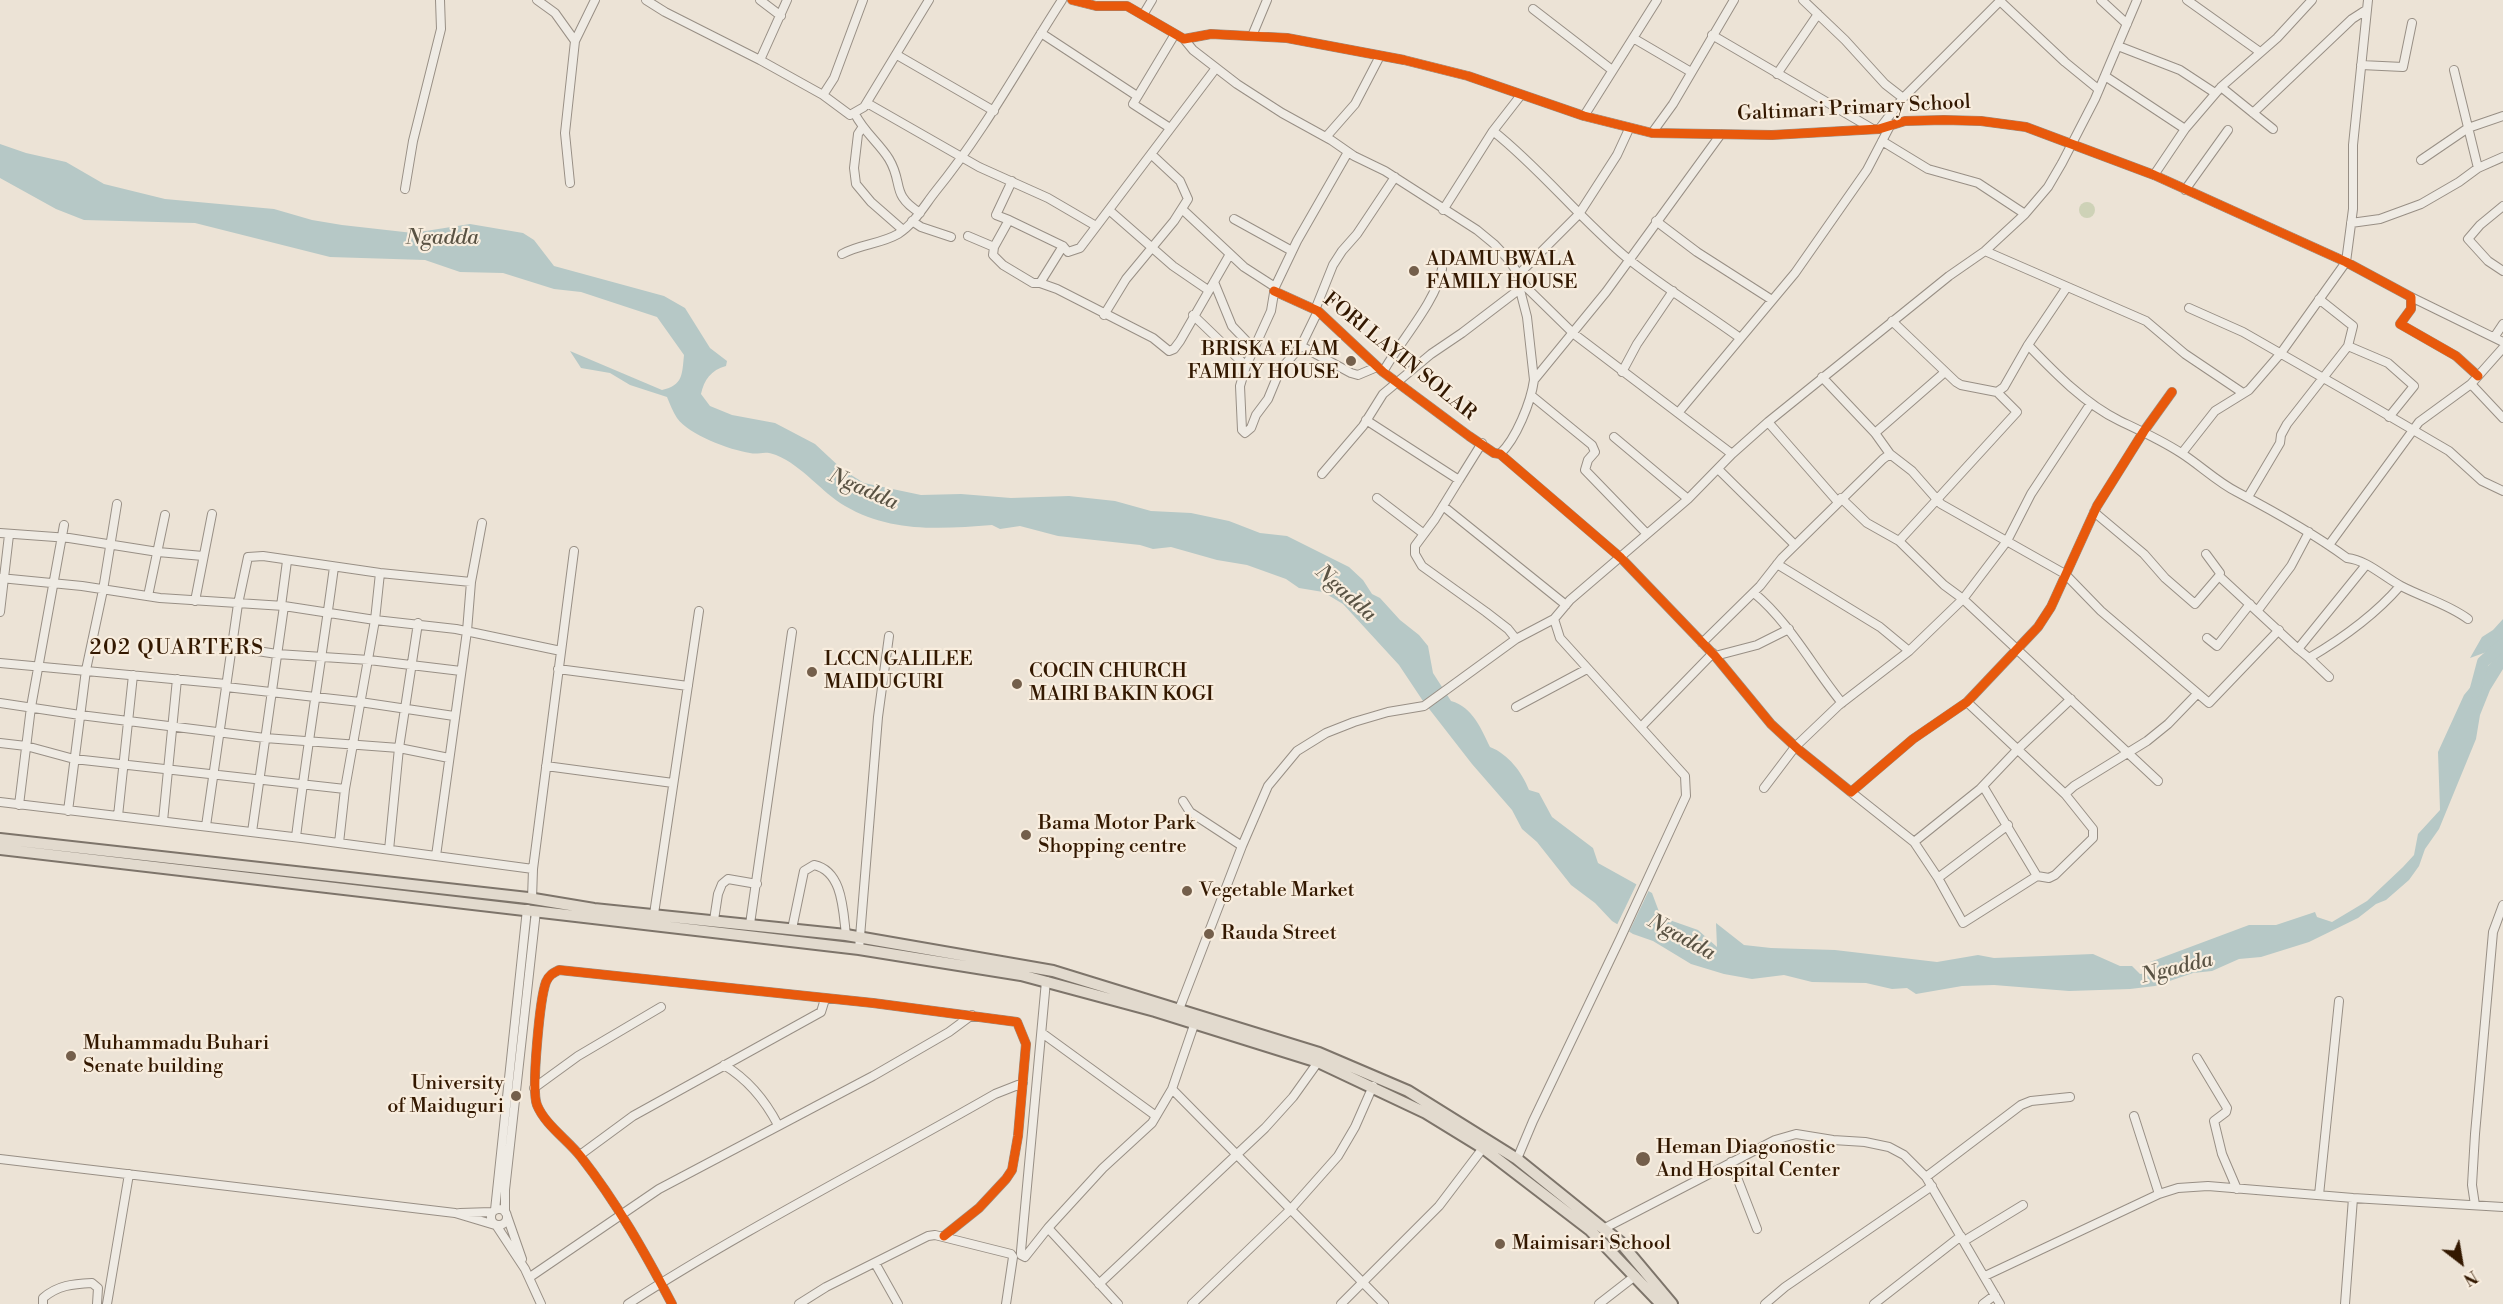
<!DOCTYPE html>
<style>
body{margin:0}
#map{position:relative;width:2503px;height:1304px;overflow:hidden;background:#ece3d6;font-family:"Libre Bodoni",serif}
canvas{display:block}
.north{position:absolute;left:2431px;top:1232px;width:60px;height:60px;-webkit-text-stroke:4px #f8edde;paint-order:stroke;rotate:149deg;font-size:16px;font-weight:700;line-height:24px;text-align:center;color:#331800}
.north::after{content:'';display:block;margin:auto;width:21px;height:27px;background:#331800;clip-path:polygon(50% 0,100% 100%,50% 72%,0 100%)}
</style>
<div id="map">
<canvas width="2503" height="1304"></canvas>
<div class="north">N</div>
</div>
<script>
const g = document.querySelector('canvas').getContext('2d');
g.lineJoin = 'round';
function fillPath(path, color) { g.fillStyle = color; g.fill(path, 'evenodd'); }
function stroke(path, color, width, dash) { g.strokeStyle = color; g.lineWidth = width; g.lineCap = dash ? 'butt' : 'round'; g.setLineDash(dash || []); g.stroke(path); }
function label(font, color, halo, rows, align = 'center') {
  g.font = font + ' "Libre Bodoni",serif'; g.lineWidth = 4.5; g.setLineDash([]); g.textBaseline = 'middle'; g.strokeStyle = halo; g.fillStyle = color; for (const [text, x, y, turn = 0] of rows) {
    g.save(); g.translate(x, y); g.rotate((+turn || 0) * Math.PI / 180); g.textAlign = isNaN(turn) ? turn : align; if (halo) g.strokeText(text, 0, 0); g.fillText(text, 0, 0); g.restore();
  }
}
fillPath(new Path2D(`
 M2079 210a8 8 0 1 1 16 0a8 8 0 1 1-16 0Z`), '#ced2b7');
fillPath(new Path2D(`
 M0,144L26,153L66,162L104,184L165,199L274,209L312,220L342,225L413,233L470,224L523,233L534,240L554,266L664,296L685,308L710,348L727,361L726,366C711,370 704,380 701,394L710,406L732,415L775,423L815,444L843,470L864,483L921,495L961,494L1011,498L1069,496L1115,501L1151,511L1191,513L1229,521L1260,533L1287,536L1349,567L1363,580L1372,594L1380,598L1400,620L1419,635L1428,646L1433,673L1451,701C1473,707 1481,729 1490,747C1508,754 1522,772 1529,790L1539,793L1552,817L1593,848L1598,863L1652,893L1661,917L1698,930L1717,947L1716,923L1744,945L1771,948L1835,950L1937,962L1978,955L1994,958L2093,954L2120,966H2132L2140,974L2148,973L2150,962L2249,925H2276L2315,912L2317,917L2332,922L2367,901L2403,867L2414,855L2418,834L2440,810L2438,752L2464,695L2503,648V669L2490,690L2480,715L2476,739L2439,829L2425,849L2419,866L2409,880L2386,900L2376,904L2358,918L2309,942L2261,957L2239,959L2212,971L2193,973L2155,986L2130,989L2069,991L1994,985L1962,986L1916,994L1907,988L1892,989L1866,983L1812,982L1784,975L1752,979L1724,974L1691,964L1653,941L1633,934L1612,921L1595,903L1571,885L1537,842L1522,829L1512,810L1472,764L1423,701L1399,665L1343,604L1323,592L1299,588L1286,579L1247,565L1217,560L1171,547L1153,549L1140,545L1058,536L1020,526L1000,529L992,525C942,529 891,533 845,506C821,492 803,466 776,455C764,450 760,455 750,453C730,450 689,435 677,418C673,412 670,404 667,397L630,385L610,373L581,368L570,351L662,390C683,385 682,375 684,355L657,317L581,292L554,289L503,273L460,272L425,260L330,257L195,223L84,220L56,209L0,178Z
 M2503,619V646L2470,658L2482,637L2493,630Z`), '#b6c8c6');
fillPath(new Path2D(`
 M1638,881L1650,888L1628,934L1616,927Z`), '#ece3d6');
stroke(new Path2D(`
 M2475,692L2483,662L2503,644`), '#b6c8c6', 12);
const minor = new Path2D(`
 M537,0L555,13L575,41L565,133L570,183
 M646,0L665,12L760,60
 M760,0L781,16
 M787,0L760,60L823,95L850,115L864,107L929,0
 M1072,0L1096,6H1127L1184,39L1211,34L1287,38L1404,60L1468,76L1584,116L1652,133L1772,135L1879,129L1905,121L1944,120L1981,121L2026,127L2154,175L2346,262L2411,297V309L2400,324L2456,356L2478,376
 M1803,0L1845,40L1885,84L1903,98
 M2101,0L2127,24
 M2187,0L2260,52
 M2000,1L2065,62L2098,89
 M1533,9L1612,70
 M1143,15L1152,0
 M1041,33L1137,96
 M1712,35L1871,128
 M1252,36L1267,0
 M1633,38L1691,72
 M1184,39L1193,50L1237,84L1282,113L1331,140L1354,156L1385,171L1477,230L1494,244L1509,260L1528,289L1574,334L1732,454
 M575,41L595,0
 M2118,46L2180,70L2215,93
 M897,55L994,111
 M2361,65L2403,67L2412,23
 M1216,68L1080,248L1068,252L1063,246L1009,220L994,247L993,255L1003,265L1033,283H1040L1057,289L1153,338L1169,351L1174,349L1180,341L1230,254
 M2454,70L2478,168
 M1777,74L1818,14
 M2105,76L2185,129
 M2221,87L2273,129
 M823,95L834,78L863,0
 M867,103L979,167L1048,198L1096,226
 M2253,113L2352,19L2366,10
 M855,114C864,132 879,143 889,159C904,184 890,194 920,213
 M1584,116L1657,0
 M862,128L858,134L854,168L856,184L871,202L903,230
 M1170,128L1133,104L1175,34
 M1880,128L1903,98L2001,0
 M1493,131C1541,169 1579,218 1627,258C1663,287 1703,311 1740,338
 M1652,133L1673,104L1734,0
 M1326,137L1355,104L1380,56
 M1882,141L1928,169L1978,183L2025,214
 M2421,160L2468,128L2503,116
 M2154,175L2185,129L2221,87L2277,38L2312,0
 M405,189L413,141L441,29L440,0
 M2185,190L2228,130
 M2503,206L2480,225L2468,239L2488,261L2503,271
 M1182,209L1244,267L1275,287
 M1109,210L1173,266L1208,290
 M1443,210L1493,131L1521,95
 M1234,219L1292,251
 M1009,220L996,215L1012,181
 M912,221L921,227L951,237
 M1656,221L1697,252L1772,300
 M2351,223L2380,219L2421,204L2459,182L2478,168L2503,157
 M968,236L994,247
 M1985,251L2146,321L2185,354L2243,393
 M842,254C860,244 881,244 898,234C914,224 924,206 935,192C984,132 1020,65 1062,0
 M1518,275L1579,214L1617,155L1629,129
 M1214,282L1232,326L1254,349
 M1040,283L1063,246
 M1520,290L1527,317L1534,380
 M1274,291L1318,311L1383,372L1469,436L1494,453L1500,454L1621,558L1715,656L1771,724L1799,750L1851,792L1913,739L1967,702L2038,627L2051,607L2097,506L2144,431L2172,392
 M2411,297L2503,342
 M2189,308L2243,332L2367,403L2449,451L2482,481L2503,491
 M1315,310L1333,265L1342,251L1357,234L1395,177
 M1318,311L1301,346L1280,370L1268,399L1256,415L1251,428L1245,433L1242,430L1240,386L1246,366L1271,311L1275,287L1297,241L1348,152
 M1104,315L1126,279L1174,221L1188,199L1180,181L1151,154
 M1193,315L1246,366
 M1892,321L1956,382L1961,385L1997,392L2004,387L2028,345L2067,287
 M2495,336L2503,324
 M2028,345C2055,373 2085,404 2120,421C2141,431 2161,440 2181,453C2200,465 2217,482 2237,492C2275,512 2313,533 2347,558C2367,560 2384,577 2401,586C2424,598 2448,604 2468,619
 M1301,346L1351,373L1358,375L1377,367
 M2348,346L2388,363L2414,386L2389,417
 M1383,372C1400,341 1436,302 1442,269
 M1622,372L1637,344L1673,291
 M2471,384L2503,418
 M1997,392L2017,412L1899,541L1944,585L1963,599L2158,781
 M1532,396L1592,445L1595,452L1588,460L1585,470L1647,534
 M1678,413L1795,273L1867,170L1891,124
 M1366,420L1459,480L1435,519L1415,546V554L1422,566L1486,612L1508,629L1516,639L1554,619L1570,600L1688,499L1732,454L1768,422L1949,276L1985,251L2025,214L2048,187L2062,163L2095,99L2137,0
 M1768,422L1838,502
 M1875,433L1945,372
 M1614,437L1688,499
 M2182,453L2215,411L2249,390L2281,353L2346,262L2353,209V145L2368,0
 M1500,454C1516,439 1531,402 1534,380L1606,292L1721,134
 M1890,454L1912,471L1941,504L2065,574L2101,611L2209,703L2279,630
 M1718,469L1795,545
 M1322,474L1363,426L1383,394L1431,354L1462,333L1525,285
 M1459,480L1482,443
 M2248,497L2280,443L2281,435L2287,424L2348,346L2353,326L2319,299
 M1377,498L1424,534
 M1841,498L1867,523L1899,541
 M1443,506L1566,605
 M2094,512L2144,554L2165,578L2195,604L2219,576L2298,649L2366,565
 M0,533L69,538L158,552L203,556
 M2329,545L2419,422L2471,384L2503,348
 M2206,554L2220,573L2219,576
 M1777,564L1880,627L1909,651
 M0,578L82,586L160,598L284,606L375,620L456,629L561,651
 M1754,593C1790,623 1812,666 1842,703
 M148,596L165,515
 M195,601L212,514
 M281,606L287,561
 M2258,610L2291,566L2309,532
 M0,612L9,535
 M2207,638L2217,646L2250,604
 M1702,643L1760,586L1782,558L1883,459L1890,454L1875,433L1822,377
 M231,647L277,654L369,660L461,671
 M2298,649L2309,658C2343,638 2374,616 2400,586
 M1715,656L1757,645L1789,629
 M2309,658L2329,677
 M0,663L226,684
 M558,669L688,686
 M226,687L360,702L454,716
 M1967,702L2065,794L2074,786L2147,741L2168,724L2197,694
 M0,703L80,715L265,738L399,748L449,758
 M1516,707L1587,669
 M1641,727L1713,653
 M0,743L26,746L74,759L345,789
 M546,766L673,783
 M1764,788L1795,747L1839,705L1909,651L1963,599L2007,541L2031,494L2091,403
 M1851,792L1914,842L1938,878L1963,923L2037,876L1983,786
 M0,802L301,838L533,869
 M19,805L31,707L64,525
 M68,811L86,670L103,590L117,504
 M118,816L133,675
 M163,821L177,679
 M206,826L238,604L248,557L263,556L380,573L471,582
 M252,832L284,606
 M296,837C307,747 322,657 334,567
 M1914,842L1980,789L2018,749L2071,699
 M339,843L345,789L375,620L380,573
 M1242,846L1268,786L1297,751L1326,733L1354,722L1388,712L1424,706L1516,639
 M389,850L399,748L418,623
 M436,856L467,631L471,582L482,523
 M2037,876L2049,878L2055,875L2093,838V829L2065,794
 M1938,878L2008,825
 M532,899L533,869L574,551
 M654,914L699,611
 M714,920L718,894L722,884L728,879L757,884
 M750,924L792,632
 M792,929L804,871L814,865C843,871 843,911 846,935
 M859,949L878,717L889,636
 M1046,981L1021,1251V1255L1025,1257L1048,1228L1103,1168L1152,1123L1172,1089L1195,1022
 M1178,1012L1242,846L1190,812L1183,801
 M1042,1033L1156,1116
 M2197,1058L2227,1108L2226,1112L2214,1121L2222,1154L2237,1189
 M724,1065C749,1080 765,1100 778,1125
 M534,1088L578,1056L661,1007
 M1172,1089L1384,1304
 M2134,1116L2159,1194
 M580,1155L633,1116L821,1012L825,999
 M0,1159L455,1213L495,1225
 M1517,1159L1533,1121L1620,939L1686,796L1685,776L1560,638L1554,619
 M1731,1162L1757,1229
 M1926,1177L2021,1105L2031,1101L2070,1097
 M2319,1195L2339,1001
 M2475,1205L2472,1185L2475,1134L2493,932L2503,905
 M491 1217a8 8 0 1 1 16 0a8 8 0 1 1-16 0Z
 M495,1210L527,909
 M505,1212V1190L536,911
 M460,1213L492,1212
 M507,1216L522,1259
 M496,1225L525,1269L541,1304
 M1048,1228L1118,1304
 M1603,1229L1775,1140L1796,1134L1833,1140L1865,1142L1889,1147L1904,1155L1926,1177L2000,1304
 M1964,1241L2023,1205
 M875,1263L898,1304
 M1985,1276L2159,1194L2178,1188L2208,1186L2353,1198L2503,1207
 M530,1277L659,1189L873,1076L949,1032L972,1015
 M1099,1284L1265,1128L1293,1097L1318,1062
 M43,1304V1298C58,1285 73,1284 92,1283L98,1288L97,1304
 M107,1304L129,1174
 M628,1304C746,1228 873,1164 995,1094L1023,1083
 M672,1304C645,1253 617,1203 581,1157C568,1140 545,1125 537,1105C531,1090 540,998 546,982C549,975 553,973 559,970L873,1003L1017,1022L1026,1044L1018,1136L1012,1170L1006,1179L979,1208L944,1236
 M799,1304L826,1287L928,1236L935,1235L1011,1254L1013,1257L1006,1304
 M1192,1304L1291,1209L1338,1156L1355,1127L1373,1086
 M1341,1304L1439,1206L1483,1148
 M1599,1304L1635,1276
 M1765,1304L1785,1287L1932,1186
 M1874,1304L1961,1236
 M1983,1304L1995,1295
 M2345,1304L2353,1198`);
const highway = new Path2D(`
 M0,839L528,898L594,909L846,935L1053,971L1319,1053L1408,1091L1517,1159L1620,1242L1672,1304
 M0,849L859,949L1021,975L1155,1011L1318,1062L1426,1113L1483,1148L1590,1230L1661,1304`);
stroke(minor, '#988f85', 10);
stroke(highway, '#7d746a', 14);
stroke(minor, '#efebe4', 8);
stroke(highway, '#e2dace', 10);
stroke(new Path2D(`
 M1072,0L1096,6H1127L1184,39L1211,34L1287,38L1404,60L1468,76L1584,116L1652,133L1772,135L1879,129L1905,121L1944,120L1981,121L2026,127L2154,175L2346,262L2411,297V309L2400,324L2456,356L2478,376
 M1274,291L1318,311L1383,372L1469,436L1494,453L1500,454L1621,558L1715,656L1771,724L1799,750L1851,792L1913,739L1967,702L2038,627L2051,607L2097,506L2144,431L2172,392
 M672,1304C645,1253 617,1203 581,1157C568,1140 545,1125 537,1105C531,1090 540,998 546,982C549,975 553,973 559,970L873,1003L1017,1022L1026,1044L1018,1136L1012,1170L1006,1179L979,1208L944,1236`), '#e8590c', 9);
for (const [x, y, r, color] of [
 [1414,271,6,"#745f4b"],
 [1351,361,6,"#745f4b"],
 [812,672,6,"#745f4b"],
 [1017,684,6,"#745f4b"],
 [1026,835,6,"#745f4b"],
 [1187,891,6,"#745f4b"],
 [1209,934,6,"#745f4b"],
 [71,1056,6,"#745f4b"],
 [516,1096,6,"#745f4b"],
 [1643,1159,8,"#745f4b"],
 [1500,1244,6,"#745f4b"]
]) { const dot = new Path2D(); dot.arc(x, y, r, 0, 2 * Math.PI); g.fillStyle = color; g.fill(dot); stroke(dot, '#f8edde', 2); }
label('20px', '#331800', '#f8edde', [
 ["Galtimari Primary School",1854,109,-3],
 ["FORI LAYIN SOLAR",1399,357,39]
]);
label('20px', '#331800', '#f8edde', [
 ["ADAMU BWALA",1426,260],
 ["FAMILY HOUSE",1426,283],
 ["BRISKA ELAM",1339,350,"right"],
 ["FAMILY HOUSE",1339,373,"right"],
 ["LCCN GALILEE",824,660],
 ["MAIDUGURI",824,683],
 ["COCIN CHURCH",1029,672],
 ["MAIRI BAKIN KOGI",1029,695],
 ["Bama Motor Park",1038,824],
 ["Shopping centre",1038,847],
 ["Vegetable Market",1199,891],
 ["Rauda Street",1221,934],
 ["Muhammadu Buhari",83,1044],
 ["Senate building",83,1067],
 ["University",504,1084,"right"],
 ["of Maiduguri",504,1107,"right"],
 ["Heman Diagonostic",1656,1148],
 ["And Hospital Center",1656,1171],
 ["Maimisari School",1512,1244]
], 'left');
label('italic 21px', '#595243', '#f8edde', [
 ["Ngadda",442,239],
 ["Ngadda",863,490,24],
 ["Ngadda",1345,594,42],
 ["Ngadda",1681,938,29],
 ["Ngadda",2177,969,-14]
]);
g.letterSpacing = '1.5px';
label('21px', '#331800', '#f8edde', [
 ["202 QUARTERS",177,649]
]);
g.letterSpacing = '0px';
</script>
